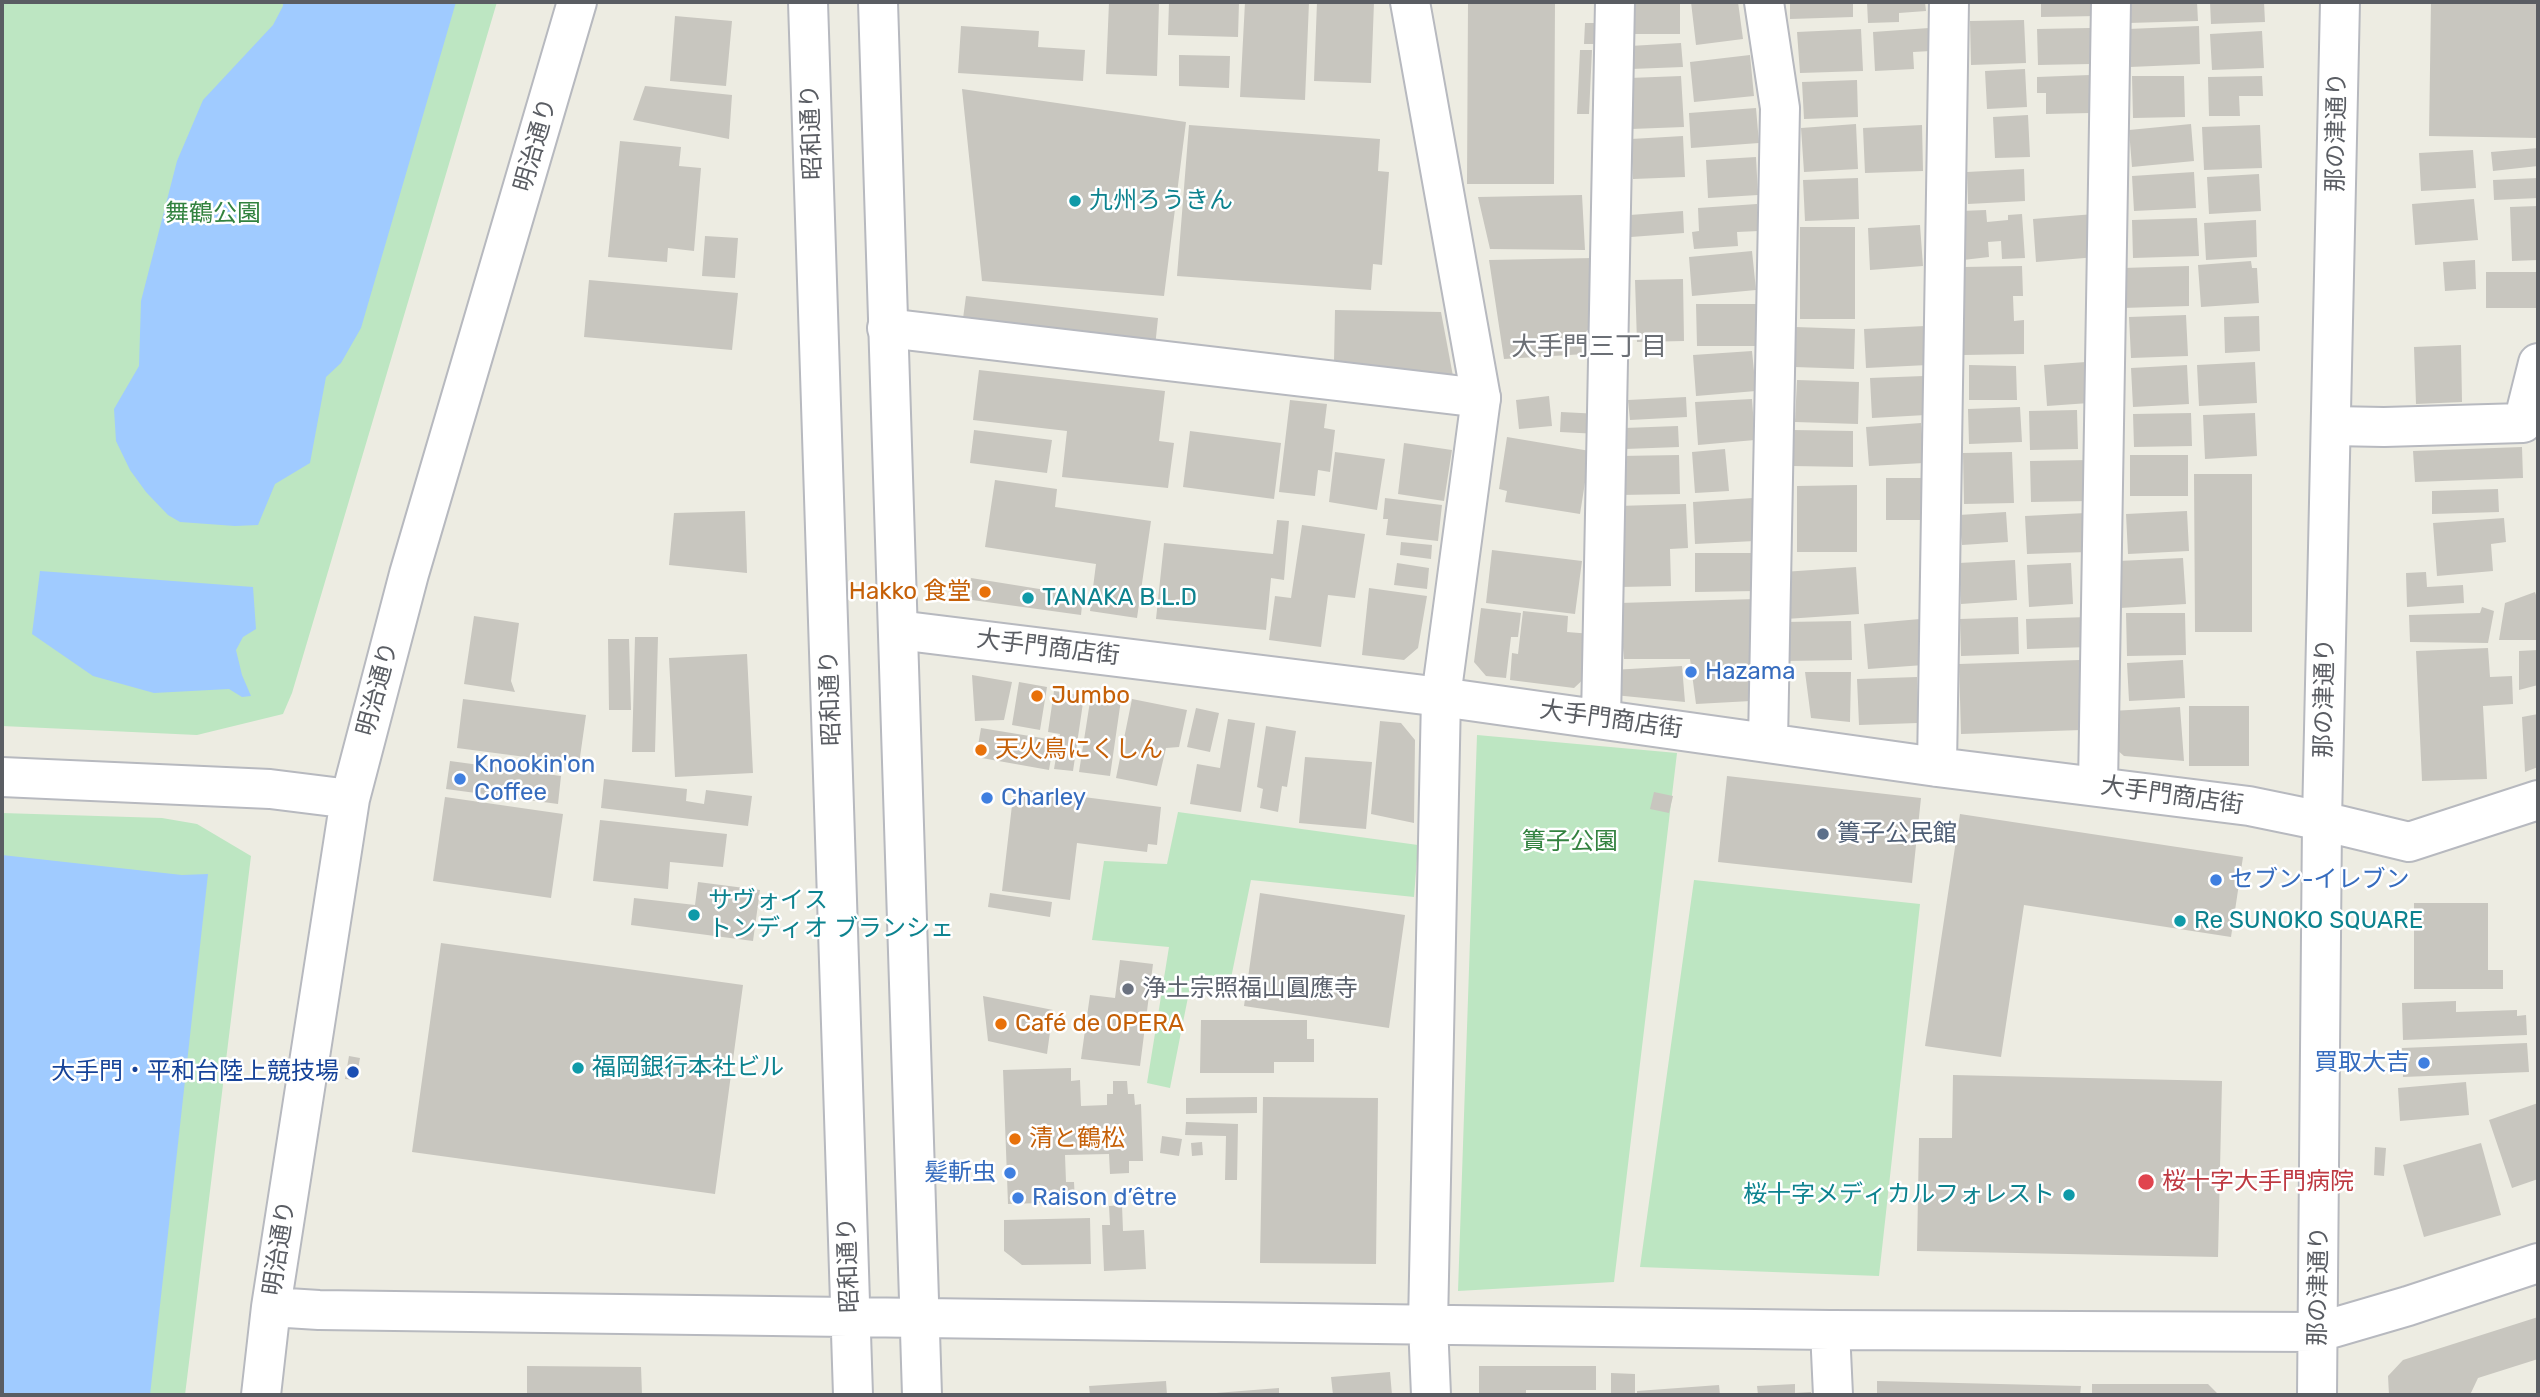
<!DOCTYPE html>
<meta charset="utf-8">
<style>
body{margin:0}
#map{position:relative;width:2540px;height:1397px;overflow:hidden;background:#edece2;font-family:Rubik,sans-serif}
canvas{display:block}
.frame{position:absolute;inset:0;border:4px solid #5a5d63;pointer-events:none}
</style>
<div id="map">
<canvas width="2540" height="1397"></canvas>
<div class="frame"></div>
</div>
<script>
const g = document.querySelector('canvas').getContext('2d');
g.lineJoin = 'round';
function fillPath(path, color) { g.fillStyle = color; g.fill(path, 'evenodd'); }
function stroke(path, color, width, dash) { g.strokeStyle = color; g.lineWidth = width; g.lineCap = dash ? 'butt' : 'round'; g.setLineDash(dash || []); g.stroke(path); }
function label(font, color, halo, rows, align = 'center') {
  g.font = font + ' Rubik,"Noto Sans JP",sans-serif'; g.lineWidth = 5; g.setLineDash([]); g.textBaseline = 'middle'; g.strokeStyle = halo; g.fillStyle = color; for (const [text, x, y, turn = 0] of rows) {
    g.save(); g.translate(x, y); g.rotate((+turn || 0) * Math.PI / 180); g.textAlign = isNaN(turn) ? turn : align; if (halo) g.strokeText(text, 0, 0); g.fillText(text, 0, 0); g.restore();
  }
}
fillPath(new Path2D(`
 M2,2H497L292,693L283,714L197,735L2,726Z
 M1477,735L1677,753L1614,1282L1458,1291Z
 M1178,812L1418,845L1414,897L1251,880L1229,988L1191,982L1170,1088L1147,1083L1169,947L1092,940L1104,861L1167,864Z
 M2,813L162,818L197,824L251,856L185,1395H2Z
 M1694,880L1920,904L1879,1276L1640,1267Z`), '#bde6c2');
fillPath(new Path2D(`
 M283,2H456L361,328L341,363L326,377L310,463L275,484L258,525L235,526L180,522L168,515L146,492L130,470L116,441L114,409L139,366L141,301L177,161L203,100L273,25L283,6Z
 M40,571L253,587L256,629L243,637L236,650L242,675L251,696L242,697L229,689L154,693L93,676L32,634Z
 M2,855L182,875L208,874L150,1395H2Z`), '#a0cbff');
fillPath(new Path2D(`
 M1109,2H1159L1157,76L1106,74Z
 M1169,2H1239L1238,37L1168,35Z
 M1245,2H1309L1305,100L1240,97Z
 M1317,2H1374L1371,83L1314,81Z
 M1468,2H1555L1554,184H1467Z
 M1634,2H1680V34H1635Z
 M1691,2H1738L1743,39L1696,45Z
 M1790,2H1853V17L1790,19Z
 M1867,2H1925L1926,11L1899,13V22L1868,23Z
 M2041,2H2097L2098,16L2041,17Z
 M2128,2H2197L2198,21L2128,23Z
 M2210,2H2264L2265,22L2211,24Z
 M2431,2H2538V138L2429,136Z
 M675,16L732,21L726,86L670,81Z
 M2024,20L2026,63L1971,65L1970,21Z
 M1585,23H1598L1597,44H1584Z
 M961,26L1039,31L1038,47L1085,50L1083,81L958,73Z
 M2199,26L2200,64L2130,67L2128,29Z
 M1929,28L1931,51L1913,52L1914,69L1875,71L1873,32Z
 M2090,28V64L2038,65L2037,29Z
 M1861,29L1863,71L1800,73L1797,32Z
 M2262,31L2264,68L2212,70L2210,34Z
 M1681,43L1683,67L1631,69L1630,46Z
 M1580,50H1592L1589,114H1577Z
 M1179,55L1230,56L1229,88L1179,86Z
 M1750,55L1754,96L1694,102L1690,62Z
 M2025,69L2027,107L1987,109L1985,71Z
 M2090,75V113L2046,114V93H2037V77Z
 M1681,76L1684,127L1631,129L1629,78Z
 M2132,76H2184L2185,117L2133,118Z
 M2262,76L2263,96H2239L2240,116H2209L2208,77Z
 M1857,80L1858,117L1804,119L1802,82Z
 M645,86L732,95L729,139L633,120Z
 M962,89L1186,122L1164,296L982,281Z
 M1756,108L1759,143L1691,148L1689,113Z
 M2028,115L2030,157L1995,158L1993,117Z
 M1856,124L1858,169L1804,172L1801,128Z
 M2191,124L2194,161L2132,167L2129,130Z
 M1189,125L1380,139L1378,171L1389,172L1382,265L1373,264L1371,290L1177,276Z
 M1922,125L1923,171L1865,173L1863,128Z
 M2260,125L2262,168L2204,170L2202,127Z
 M1683,136L1685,177L1633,179L1631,139Z
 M620,141L681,147L679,166L701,168L694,251L668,248L667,262L608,257Z
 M2538,148V166L2493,171L2491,152Z
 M2473,150L2476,188L2421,191L2419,153Z
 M1756,157L1758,195L1708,198L1706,160Z
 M2024,169L2025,201L1968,204L1967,172Z
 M2194,172L2196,208L2134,211L2132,176Z
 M2259,174L2261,211L2209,214L2207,177Z
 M1858,178L1859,219L1805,221L1803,180Z
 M2538,178V198L2494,200L2493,180Z
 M1582,195L1585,250L1490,249L1478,197Z
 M2474,199L2478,240L2415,245L2412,204Z
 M1757,204L1759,231L1737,232L1738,246L1694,249L1692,232L1699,231L1698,208Z
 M2538,206V260L2512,261L2510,207Z
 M1986,210L1987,222L2008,220V215L2022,214L2025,258L2002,259L2001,241L1988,242L1989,257L1963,260L1960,211Z
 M1683,211L1684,233L1631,237L1630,215Z
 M2094,214L2097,257L2036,262L2033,219Z
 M2197,218L2199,256L2133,258L2132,220Z
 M2256,220L2257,257L2206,260L2204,223Z
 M1920,225L1923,266L1870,270L1868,228Z
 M1800,227H1855V319H1800Z
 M705,236L738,238L735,278L702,276Z
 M1752,251L1756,290L1692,296L1689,257Z
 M1594,258L1595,324L1583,334L1585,354L1504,359L1489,260Z
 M2475,260L2476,289L2445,291L2443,262Z
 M2251,261L2252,268H2257L2259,303L2201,307L2198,265Z
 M2022,266L2023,296H2013L2014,321L2024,320V354L1964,355L1963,267Z
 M2189,266V306L2122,308V268Z
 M2486,272H2538V308H2486Z
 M1683,279L1684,341L1637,342L1635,280Z
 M589,280L738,293L732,350L584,337Z
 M966,296L1158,318L1155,347L962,326Z
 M1696,304H1757V346H1697Z
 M1335,310L1441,312L1453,376L1334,362Z
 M2186,315L2188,356L2131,358L2129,317Z
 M2259,316L2260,351L2225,353L2224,317Z
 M1925,326L1928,365L1866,368L1864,329Z
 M1795,327L1855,329L1854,369L1794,367Z
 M2461,345L2462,402L2416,404L2414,347Z
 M1752,351L1756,391L1696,396L1693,355Z
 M2086,362L2089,403L2047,406L2044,365Z
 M2255,362L2257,403L2199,406L2197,365Z
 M1969,365L2016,366L2017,400H1969Z
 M2187,365L2189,404L2133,407L2131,368Z
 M979,370L1165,391L1159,441L1174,443L1168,488L1062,477L1067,431L973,420Z
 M1924,376L1926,415L1872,418L1870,378Z
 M1797,380L1859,382L1858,424L1795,422Z
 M1549,396L1552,426L1519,429L1516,400Z
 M1686,397L1687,417L1630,420L1628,400Z
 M1752,399L1755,440L1698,445L1695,402Z
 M1290,400L1327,404L1324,428L1335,430L1330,472L1318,470L1315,496L1279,492Z
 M2020,407L2022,442L1969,444L1968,409Z
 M2077,410L2078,449L2030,450L2029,411Z
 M1561,412L1600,414L1599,434L1560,432Z
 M2191,413L2192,446L2134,447L2133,414Z
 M2255,413L2257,456L2205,459L2203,415Z
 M1921,423L1924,463L1869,466L1866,427Z
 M1678,426L1679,447L1625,449L1624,428Z
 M974,430L1052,440L1047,473L970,463Z
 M1793,430L1853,431V467L1792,466Z
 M1190,431L1281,443L1274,499L1183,487Z
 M1507,437L1590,451L1580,514L1505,502L1507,491L1499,489Z
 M1404,443L1452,450L1444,501L1398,494Z
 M2522,447L2523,478L2415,482L2413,451Z
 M1725,449L1729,491L1695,493L1692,452Z
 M1335,452L1385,459L1377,510L1329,502Z
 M2012,452L2014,503L1964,504L1963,453Z
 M1679,455L1680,494L1620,495V456Z
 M2130,455H2188V496H2130Z
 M2089,460L2090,501L2031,502L2030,461Z
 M2194,474H2252V632H2195Z
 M1886,478H1922V520H1886Z
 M995,480L1057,489L1055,507L1151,521L1137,618L1090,611L1096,564L985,547Z
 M1857,485V552H1797V486Z
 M2498,489L2499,512L2432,514V491Z
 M1385,498L1442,505L1438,541L1386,535L1388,519H1383Z
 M1753,498L1755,541L1695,544L1693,502Z
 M1686,504L1688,548L1670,549L1671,586L1620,587L1617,506Z
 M745,511L747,573L669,565L674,513Z
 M2187,511L2189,551L2128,554L2126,514Z
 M2006,512L2008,542L1962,545L1959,515Z
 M2086,513L2088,552L2027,554L2025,516Z
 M2504,518L2506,542L2491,544L2493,571L2437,576L2433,523Z
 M1277,520L1289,521L1284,580L1271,578L1266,630L1156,619L1164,543L1273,554Z
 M1302,525L1365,534L1355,598L1328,595L1321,647L1269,640L1275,596L1291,598Z
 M1401,542L1432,545L1431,559L1400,555Z
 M1492,550L1582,561L1575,614L1486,603Z
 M1695,553H1756V591L1695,592Z
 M2183,558L2186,604L2120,608L2118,561Z
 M2015,560L2017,600L1961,604L1959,563Z
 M1397,563L1429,568L1427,589L1394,585Z
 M2071,563L2073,604L2029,607L2027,565Z
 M1856,567L1859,614L1786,619L1783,572Z
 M2426,572L2427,587L2463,585L2464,603L2407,607L2406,573Z
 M971,578L1083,596L1081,615L972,600Z
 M1369,588L1427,596L1418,648L1404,660L1362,655Z
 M2535,592L2538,601V640H2499L2505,603Z
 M1756,599L1751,701L1696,704L1690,659H1624L1619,603Z
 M2482,607L2494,611L2488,643L2410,642L2409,615L2480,613Z
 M1481,608L1521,613L1518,637H1511L1506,678L1486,676L1474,662Z
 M1523,611L1568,616L1567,632L1592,634L1588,675L1574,688L1510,680L1512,653L1518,654Z
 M2126,613H2185L2186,655L2127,656Z
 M474,616L519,623L511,681L515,692L464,684Z
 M2018,617L2019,654L1961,656L1960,619Z
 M2088,617L2089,647L2027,649L2026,619Z
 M1920,619L1924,665L1868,669L1864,624Z
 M1851,621L1852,660L1783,661V622Z
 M635,637H658L655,752H632Z
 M608,639H629L631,710H609Z
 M2488,648L2490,677L2512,676L2513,704L2483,706L2487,779L2422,781L2416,651Z
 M2538,650V685L2519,690V651Z
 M747,654L753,773L675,777L669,658Z
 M2080,660L2082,730L1961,734L1959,664Z
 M2183,660L2185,698L2129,701L2127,663Z
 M1682,666L1685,702L1614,695L1612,670Z
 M1805,672H1851L1850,722L1811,718Z
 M972,675L1012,682L1004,720L975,721Z
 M1917,677L1918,723L1859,725L1857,679Z
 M1019,682L1047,687L1040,730L1012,725Z
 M1054,691L1084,696L1073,771L1054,769L1060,734L1048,732Z
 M1091,695L1121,700L1110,776L1079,772Z
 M463,699L586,715L579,764L457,748Z
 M1132,699L1187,710L1179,747L1166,748L1157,786L1116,778Z
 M2189,706H2249V766H2189Z
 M2180,707L2184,761L2124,756L2116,749L2112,711Z
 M1196,708L1219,713L1210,752L1187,747Z
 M2538,714V767L2525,772L2522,717Z
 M1228,719L1255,723L1241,812L1190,804L1197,764L1220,768Z
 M1380,721L1401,723L1415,740L1414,823L1371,814Z
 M1266,726L1296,731L1287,787L1282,786L1278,812L1260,808L1263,789L1257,787Z
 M981,728L1054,740L1049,770L976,757Z
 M1305,757L1372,762L1366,829L1299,823Z
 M450,761L561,776L558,804L446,789Z
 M1727,776L1921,798L1912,883L1718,862Z
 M604,779L687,789L686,801L704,804L706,790L752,796L748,826L601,808Z
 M1014,788L1161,807L1157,845L1148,844L1147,852L1077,843L1070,900L1002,891Z
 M1654,792L1673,796L1669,813L1650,809Z
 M445,797L563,814L551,898L433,881Z
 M1960,814L2243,857L2231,937L2024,905L2001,1057L1925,1046Z
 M600,820L727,834L723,867L670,862L668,889L593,881Z
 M698,882L760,890L753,941L631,925L634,898L695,905Z
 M990,893L1052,902L1050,917L988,907Z
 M1260,893L1405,915L1389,1028L1244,1006Z
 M2414,903H2488V970H2503V989H2414Z
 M441,943L743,985L715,1194L412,1152Z
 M1120,960L1153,964L1140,1066L1081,1059L1090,995L1115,998Z
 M983,996L1053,1010L1047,1054L988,1041Z
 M2456,1001V1012L2517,1010V1016L2526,1015L2527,1035L2403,1040L2402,1003Z
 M1201,1020H1307V1039H1314V1062H1274V1073H1200Z
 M2527,1043L2529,1072L2403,1077L2402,1048Z
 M349,1056L360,1058L356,1080L345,1079Z
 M1071,1068V1081L1080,1080L1081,1106L1107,1105V1094H1113V1081H1127L1128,1094H1134L1135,1105L1141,1104L1143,1161H1129V1173L1110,1174L1109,1154L1065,1155L1066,1182H1074L1075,1202L1008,1204L1003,1070Z
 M1953,1075L2222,1081L2218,1257L1917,1251L1919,1138H1952Z
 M2466,1082L2469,1115L2400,1121L2398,1088Z
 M1257,1097V1113L1186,1114V1098Z
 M1263,1097L1378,1098L1376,1264L1260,1263Z
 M2538,1103V1179L2512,1188L2489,1120Z
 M1186,1122L1238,1124L1237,1180H1225L1226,1136L1185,1135Z
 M1162,1136L1182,1139L1179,1156L1160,1153Z
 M1202,1142L1203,1155L1192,1156L1191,1143Z
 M2481,1143L2501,1215L2424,1237L2403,1165Z
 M2375,1147L2386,1148L2384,1176L2374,1175Z
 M1122,1205L1123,1231L1144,1230L1146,1269L1104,1271L1102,1225H1110L1109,1206Z
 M1090,1218L1091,1264L1022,1265L1004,1251V1220Z
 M2538,1317V1359L2478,1378L2470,1395H2389L2388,1376L2403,1360Z
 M527,1366L641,1367L642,1395H527Z
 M1479,1366H1596V1390H1526V1395H1479Z
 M1390,1372L1392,1395H1333L1331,1377Z
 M1611,1373L1635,1374V1395H1611Z
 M1166,1381L1167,1395H1090L1089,1386Z
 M1877,1381L2081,1386L2080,1395H1877Z
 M1795,1384V1393L1811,1392V1395H1758L1757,1386Z
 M2092,1384H2208L2219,1395H2092Z
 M1719,1385L1720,1395H1637V1391Z
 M1279,1388V1395H1217L1216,1393Z`), '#c8c6bf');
const minor = new Path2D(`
 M1764,2L1780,108L1768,742
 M887,328L1481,398
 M2331,426L2384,427L2523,423L2538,363
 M898,630L1441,697L1937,767L2249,806L2322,821
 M1601,719L1615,2
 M1937,767L1949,2
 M2098,786L2111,2`);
const tertiary = new Path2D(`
 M808,2L853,1395
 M878,2L922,1395
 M1410,2L1481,398L1441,697L1428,1324L1431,1395
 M2,777L270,789L350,799
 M2322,821L2409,842L2538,800
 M271,1307L319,1310L1830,1330L2319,1332L2408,1306L2538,1263
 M1830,1330L1833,1395
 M261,1395L271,1307L350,799L409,574L577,2
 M2317,1395L2322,821L2340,2`);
stroke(minor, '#b7b9bf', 42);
stroke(tertiary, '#b7b9bf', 42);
stroke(minor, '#fff', 38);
stroke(tertiary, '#fff', 38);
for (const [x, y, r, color] of [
 [1075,201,7,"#0f9aa8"],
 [985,592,7,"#e8710a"],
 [1028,598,7,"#0f9aa8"],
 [1691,672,7,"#3f7fe0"],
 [1037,696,7,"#e8710a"],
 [981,750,7,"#e8710a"],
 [460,779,7,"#3f7fe0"],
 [987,798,7,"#3f7fe0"],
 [1823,834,7,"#5c6f8a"],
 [2216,880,7,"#3f7fe0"],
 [694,915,7,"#0f9aa8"],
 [2180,921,7,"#0f9aa8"],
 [1128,989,7,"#6b7280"],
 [1001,1024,7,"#e8710a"],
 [2424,1063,7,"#3f7fe0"],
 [578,1068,7,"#0f9aa8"],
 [353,1072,7,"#1a4fb4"],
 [1015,1139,7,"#e8710a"],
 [1010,1173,7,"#3f7fe0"],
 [2146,1182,9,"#e0444e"],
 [2069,1195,7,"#0f9aa8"],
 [1018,1198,7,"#3f7fe0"]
]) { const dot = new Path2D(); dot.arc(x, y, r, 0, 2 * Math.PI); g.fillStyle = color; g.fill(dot); stroke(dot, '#fff', 2.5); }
label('24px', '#5a5d63', '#fff', [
 ["昭和通り",812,132,-92],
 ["那の津通り",2337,132,-89],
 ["明治通り",536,145,-74],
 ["大手門商店街",1048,648,7],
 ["明治通り",378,689,-75],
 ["昭和通り",831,698,-92],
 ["那の津通り",2325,698,-89],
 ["大手門商店街",1611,720,8],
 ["大手門商店街",2172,796,8],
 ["明治通り",280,1248,-81],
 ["昭和通り",849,1265,-92],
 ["那の津通り",2319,1286,-89]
]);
label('24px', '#0d838f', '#fff', [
 ["九州ろうきん",1089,201],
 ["TANAKA B.L.D",1042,598],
 ["サヴォイス",708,901],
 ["トンディオ ブランシェ",708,929],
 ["Re SUNOKO SQUARE",2194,921],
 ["福岡銀行本社ビル",592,1068],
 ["桜十字メディカルフォレスト",2055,1195,"right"]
], 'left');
label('24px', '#32823f', '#fff', [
 ["舞鶴公園",213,214],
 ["簀子公園",1570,842]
]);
label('24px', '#c56008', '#fff', [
 ["Hakko 食堂",971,592,"right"],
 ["Jumbo",1051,696],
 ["天火鳥にくしん",995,750],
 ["Café de OPERA",1015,1024],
 ["清と鶴松",1029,1139]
], 'left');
label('24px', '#366cbe', '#fff', [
 ["Hazama",1705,672],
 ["Knookin'on",474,765],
 ["Coffee",474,793],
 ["Charley",1001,798],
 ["セブン-イレブン",2230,880],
 ["買取大吉",2410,1063,"right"],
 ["髪斬虫",996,1173,"right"],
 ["Raison d’être",1032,1198]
], 'left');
label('24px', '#4e5e75', '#fff', [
 ["簀子公民館",1837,834]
], 'left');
label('24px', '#5b616d', '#fff', [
 ["浄土宗照福山圓應寺",1142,989]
], 'left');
label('24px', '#164399', '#fff', [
 ["大手門・平和台陸上競技場",339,1072]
], 'right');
label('24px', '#be3a42', '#fff', [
 ["桜十字大手門病院",2162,1182]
], 'left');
label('26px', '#6b6f75', '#fff', [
 ["大手門三丁目",1589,347]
]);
</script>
